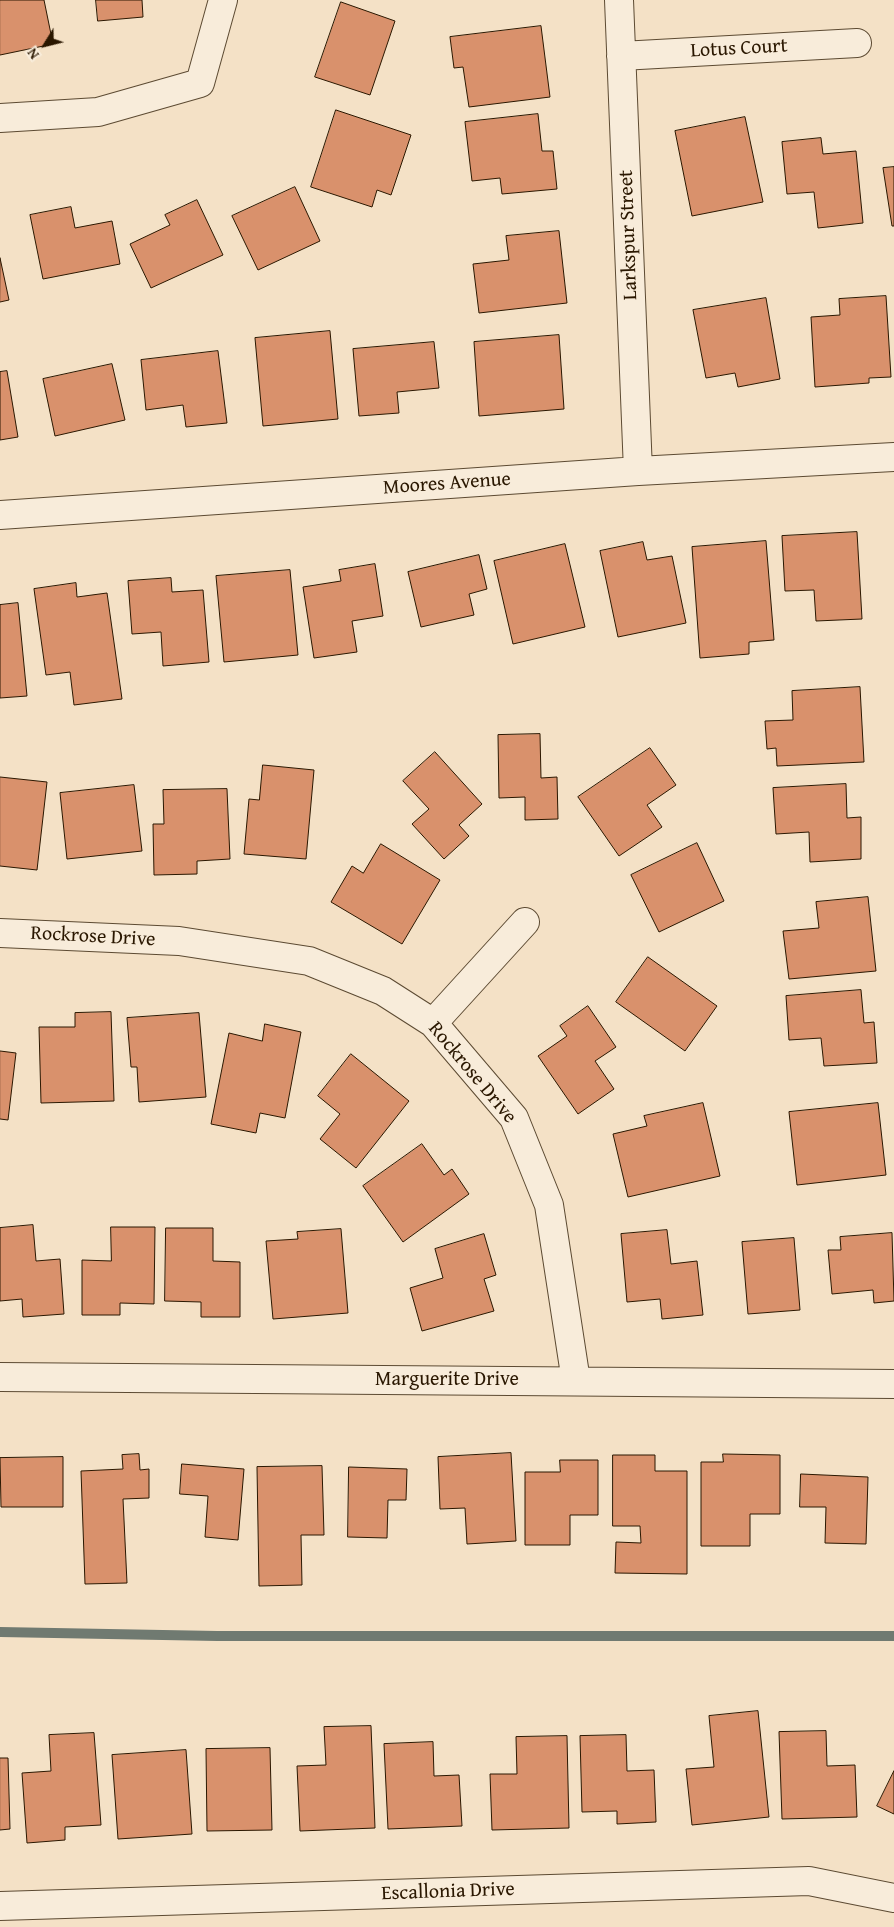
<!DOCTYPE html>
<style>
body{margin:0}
#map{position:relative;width:894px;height:1927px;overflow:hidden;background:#f4e1c6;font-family:"Gentium Book Plus",serif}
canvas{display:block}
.north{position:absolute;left:20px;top:20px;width:50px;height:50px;-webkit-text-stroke:4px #f8ecda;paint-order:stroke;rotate:234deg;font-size:14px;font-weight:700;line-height:20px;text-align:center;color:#2a1700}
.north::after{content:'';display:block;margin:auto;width:18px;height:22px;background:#2a1700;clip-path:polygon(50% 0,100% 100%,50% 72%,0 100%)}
</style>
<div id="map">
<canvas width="894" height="1927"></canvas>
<div class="north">N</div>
</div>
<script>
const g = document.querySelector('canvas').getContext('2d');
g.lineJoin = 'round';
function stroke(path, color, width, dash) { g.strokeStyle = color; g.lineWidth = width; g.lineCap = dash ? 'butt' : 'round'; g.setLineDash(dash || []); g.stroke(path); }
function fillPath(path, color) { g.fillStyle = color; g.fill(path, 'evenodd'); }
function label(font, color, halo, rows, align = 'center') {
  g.font = font + ' "Gentium Book Plus",serif'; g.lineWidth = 4; g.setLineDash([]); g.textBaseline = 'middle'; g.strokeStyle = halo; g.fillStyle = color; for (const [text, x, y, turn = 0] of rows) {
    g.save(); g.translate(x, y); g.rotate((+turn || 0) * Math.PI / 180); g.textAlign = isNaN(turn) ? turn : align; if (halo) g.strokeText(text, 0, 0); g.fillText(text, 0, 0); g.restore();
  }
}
stroke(new Path2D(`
 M0,1632L217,1636H894`), '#707a71', 10);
const building = new Path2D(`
 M0,0H44L53,44L0,55Z
 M96,0H142L143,17L98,21Z
 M341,2L395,21L370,95L315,77Z
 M541,26L550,97L469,107L463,67L454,68L450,37Z
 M336,110L411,135L391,195L377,190L372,207L311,187Z
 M538,114L542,151H553L557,189L502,194L500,178L472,181L465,122Z
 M745,117L763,202L692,216L675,131Z
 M821,138L823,154L856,151L863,223L818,228L814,192L787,194L782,142Z
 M894,167V226H892L883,168Z
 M295,187L320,241L258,270L232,216Z
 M197,200L223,255L151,288L130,244L170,225L165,215Z
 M71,207L75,228L112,221L120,264L43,279L30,215Z
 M559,231L567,303L479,313L473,264L509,260L506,236Z
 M0,258L9,300L0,302Z
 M886,296L891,377L869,378V383L815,387L811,317L840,315L839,299Z
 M766,298L780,379L738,387L735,373L706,378L693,310Z
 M330,331L338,419L263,426L255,338Z
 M559,335L564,409L479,416L474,342Z
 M434,342L439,388L397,392L399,413L359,416L353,349Z
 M218,351L227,423L186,427L183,405L146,410L141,360Z
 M112,364L125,420L55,436L43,379Z
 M7,371L18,437L0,440V372Z
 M857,532L862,619L816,621L814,590L785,591L782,536Z
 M766,541L774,640L749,642V654L700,658L692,547Z
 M643,542L647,560L672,556L686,623L618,637L600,551Z
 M565,544L585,627L513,644L494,561Z
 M479,555L487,589L469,594L474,615L421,627L408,572Z
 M375,564L383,616L352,621L357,652L314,658L303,587L341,581L339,570Z
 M290,570L298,655L224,662L216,576Z
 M171,578L172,592L203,590L209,662L163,666L161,632L132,634L128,581Z
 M76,583L77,597L107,593L122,699L74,705L70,672L46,675L34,589Z
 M18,603L27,696L0,698V605Z
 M860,687L864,762L777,766L776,748L767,749L765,721L793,720L792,691Z
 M540,734L541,778L557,777L558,819L525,820V797L499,798L498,735Z
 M650,748L676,785L647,805L662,827L619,856L578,797Z
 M435,752L482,804L459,825L469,836L444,859L412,824L429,809L403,781Z
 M263,765L314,770L306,859L244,854L249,799L259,800Z
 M0,777L47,782L37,870L0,866Z
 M846,784L847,818L861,817V859L810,862L809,832L776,834L773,788Z
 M134,785L142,851L67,859L60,793Z
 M227,789L230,859L197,861V874L154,875L153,824H164L163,790Z
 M697,843L724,901L659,932L631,875Z
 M381,844L440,880L402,944L331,902L352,866L363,873Z
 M868,897L876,971L789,979L783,931L819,928L816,902Z
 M648,957L717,1006L685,1051L616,1002Z
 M861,990L864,1023L874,1022L877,1063L824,1066L821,1038L789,1040L786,996Z
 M588,1006L616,1047L595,1061L614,1089L578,1114L538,1056L567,1036L560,1026Z
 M111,1012L114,1101L41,1103L39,1027H75V1013Z
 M199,1013L206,1097L139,1102L137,1067H131L127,1018Z
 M265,1024L301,1032L285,1118L260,1113L256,1133L211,1124L229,1033L262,1041Z
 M0,1051L16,1053L8,1120L0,1119Z
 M351,1054L409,1101L356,1168L320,1139L340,1114L318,1096Z
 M703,1103L720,1176L628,1197L613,1134L647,1126L644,1116Z
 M878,1103L886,1175L797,1185L789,1112Z
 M422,1144L444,1175L452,1169L469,1194L403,1242L363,1186Z
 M33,1225L36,1261L60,1259L64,1314L23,1317L22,1299L0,1301V1228Z
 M111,1227H155L154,1304L120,1303V1315H82V1260L111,1261Z
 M166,1228H213V1261L240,1262V1317H201V1302L165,1301Z
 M341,1229L348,1313L273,1319L266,1241L298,1239L297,1232Z
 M667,1230L671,1264L697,1261L703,1315L662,1319L660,1299L627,1302L621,1234Z
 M892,1233L894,1301L874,1303L873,1290L832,1294L828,1250H841L840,1237Z
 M484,1234L496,1275L484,1279L494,1311L422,1331L410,1288L443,1278L435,1249Z
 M794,1238L800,1310L748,1314L742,1242Z
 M511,1453L516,1541L467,1544L465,1508L440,1509L438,1457Z
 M139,1454L140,1470L149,1469V1498L123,1499L127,1583L85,1584L81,1471L123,1469L122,1455Z
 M723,1454L780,1455V1514H750V1546H701V1462H723Z
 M613,1455H655V1471H687V1574L615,1573L616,1542L641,1543L640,1526H613Z
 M63,1457V1507H1L0,1458Z
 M560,1460H598V1515H570V1545H525V1472H560Z
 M182,1464L244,1469L238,1540L205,1537L208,1496L180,1494Z
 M322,1466L324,1535H301L302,1585L259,1586L257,1467Z
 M349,1467L407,1469L406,1500H388L387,1538L348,1537Z
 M801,1474L868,1477L866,1544L825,1543L826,1507H800Z
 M758,1711L769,1817L692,1825L686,1769L714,1767L709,1716Z
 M371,1726L375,1828L300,1831L297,1766L326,1765L324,1727Z
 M826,1731L827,1766L855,1765L857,1817L782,1819L779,1732Z
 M94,1733L101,1825L65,1827V1840L27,1843L22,1773L51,1771L49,1735Z
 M626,1735L627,1771L654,1770L656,1822L617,1824V1811L582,1812L580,1736Z
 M567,1736L569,1828L492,1830L490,1774H517L516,1737Z
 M433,1742L434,1776L459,1775L462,1826L388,1829L384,1744Z
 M270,1748L272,1830L207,1831L206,1749Z
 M186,1750L192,1834L118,1839L112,1755Z
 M0,1758H8L10,1829L0,1830Z
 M894,1771V1814L877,1806Z`);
fillPath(building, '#d9916c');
stroke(building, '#2a1700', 1);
const minor = new Path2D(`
 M619,0L638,471
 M621,56L857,43
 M0,118L98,112L200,83L223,0
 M0,515L638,471L894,457
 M0,933L179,941L309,961L383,991L433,1023L514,1118L549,1205L576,1381
 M433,1023L525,922
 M0,1377L894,1384
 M0,1906L809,1881L894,1898`);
stroke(minor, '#5c4a32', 30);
stroke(minor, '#f8ecda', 28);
label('20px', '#2a1700', '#f8ecda', [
 ["Lotus Court",739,49,-3],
 ["Larkspur Street",629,235,-92],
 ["Moores Avenue",447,484,-4],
 ["Rockrose Drive",93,937,3],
 ["Rockrose Drive",472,1073,50],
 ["Marguerite Drive",447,1380],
 ["Escallonia Drive",448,1892,-2]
]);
</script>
